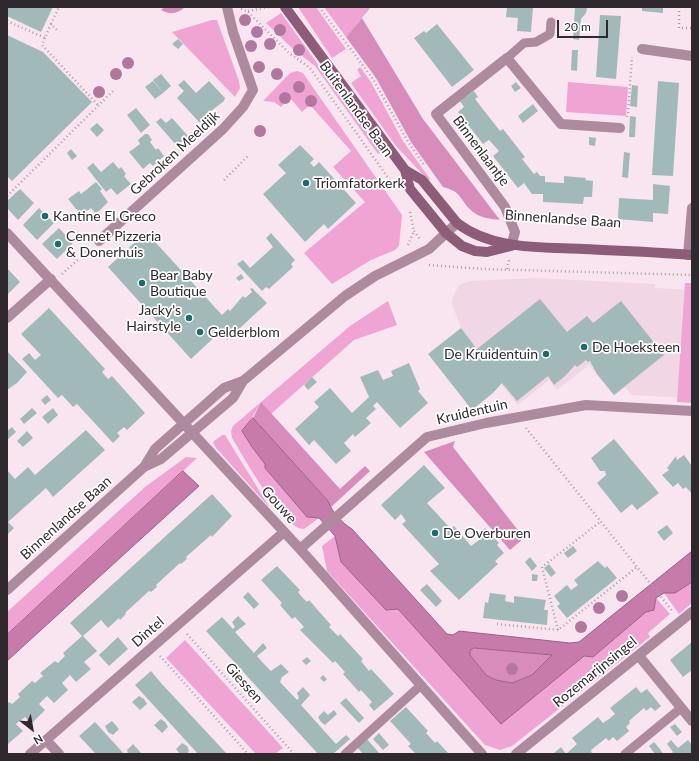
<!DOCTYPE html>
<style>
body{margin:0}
#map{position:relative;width:699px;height:761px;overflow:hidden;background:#f9e5f0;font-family:Lato,sans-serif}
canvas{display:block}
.frame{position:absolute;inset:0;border:8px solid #2f282c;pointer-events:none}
.north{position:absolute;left:12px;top:709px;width:40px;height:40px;-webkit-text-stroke:3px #fff;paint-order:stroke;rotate:149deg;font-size:11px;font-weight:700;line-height:16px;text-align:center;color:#2f282c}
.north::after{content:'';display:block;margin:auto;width:14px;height:18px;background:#2f282c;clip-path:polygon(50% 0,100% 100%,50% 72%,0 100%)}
.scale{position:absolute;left:557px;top:20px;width:51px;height:18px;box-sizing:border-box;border:2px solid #2f282c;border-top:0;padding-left:5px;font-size:12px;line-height:14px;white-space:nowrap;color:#2f282c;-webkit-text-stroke:3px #fff;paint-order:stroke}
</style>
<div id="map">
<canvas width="699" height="761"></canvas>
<div class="frame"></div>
<div class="north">N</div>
<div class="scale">20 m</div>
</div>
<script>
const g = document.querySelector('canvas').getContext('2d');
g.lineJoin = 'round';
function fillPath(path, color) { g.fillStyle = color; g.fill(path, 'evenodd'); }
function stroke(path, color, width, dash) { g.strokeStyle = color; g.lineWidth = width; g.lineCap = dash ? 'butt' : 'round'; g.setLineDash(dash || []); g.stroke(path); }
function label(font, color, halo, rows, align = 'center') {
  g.font = font + ' Lato,sans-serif'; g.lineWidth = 3.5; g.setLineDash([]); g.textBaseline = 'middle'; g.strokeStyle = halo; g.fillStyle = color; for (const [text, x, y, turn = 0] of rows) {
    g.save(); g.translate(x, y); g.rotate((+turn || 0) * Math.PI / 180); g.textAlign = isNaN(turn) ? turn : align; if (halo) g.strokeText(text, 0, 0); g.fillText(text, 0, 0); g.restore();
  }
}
fillPath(new Path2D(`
 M534,278L655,284V288L692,290V398L631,395L625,387L614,396L589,365L557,390L549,380L518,405L501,384L504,381L461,328L452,304L453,297L459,285L469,281Z`), '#f1d6e5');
fillPath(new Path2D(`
 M298,7H316L346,49L332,58Z
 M324,7H371L346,37Z
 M281,13L381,152L378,154L315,66L293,49L266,23Z
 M212,20H217L239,81L240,88L235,97L172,32Z
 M360,67L371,82L403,141L430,179L429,181L396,146L351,83L361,76L357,70Z
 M297,71L303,73L402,215L399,246L395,250L371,260L332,284L304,253L365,202L333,167L351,151L310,105L302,112L290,98L281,107L274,102L263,101L290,73Z
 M568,82L628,87L626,116L566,112Z
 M685,283H692V403L677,402Z
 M388,301L397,325L354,340L271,414L261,402L250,421L252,447L266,464L265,468L307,517L319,518L304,529C284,530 243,456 232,438L231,431L233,426L350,326Z
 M222,435H225L270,508L216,448L213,442Z
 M186,457L197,458L7,635V612L145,487Z
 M335,536L341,562L386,610L398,609L501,723L584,656L593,657L646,612L654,610L656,598L670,614L648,633L650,637L512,746L500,750L485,745L327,571L322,546Z
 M692,582V603L679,614L664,593H675Z
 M185,640L283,748L275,754H256L166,658Z`), '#f0a4d3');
fillPath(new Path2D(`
 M164,7H185C178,14 169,15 161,10Z
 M362,18L423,119L500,220C491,219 481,218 473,212C459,200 463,192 443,187L411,142L376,78L346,37Z
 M261,402L340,489L365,466L370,471L330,508L328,501L253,418Z
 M455,441L453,447L524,538L510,550L424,452Z
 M473,648L552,655L532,675L512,683L496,680L486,675L470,655V651Z`), '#d88cbb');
const water = new Path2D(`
 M253,418L328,501C332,512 342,523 352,529L447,634L453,635L459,631L570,643L579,642L692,551V582L675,593H664L656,598L654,610L646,612L593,657L584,656L501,724L398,609L386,610L341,562L335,536L319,518L307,517L265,468V464L252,447L242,431ZM474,648L552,655L532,675L512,683L496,680L486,675L470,655V651Z
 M183,471L199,486L7,661V635Z`);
fillPath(water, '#c67baa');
stroke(water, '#996284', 1);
fillPath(new Path2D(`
 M7,7H53L41,32L7,16Z
 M507,7H533L531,32L517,31L518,18L506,17Z
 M575,7L587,8L586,13L581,19L579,40L573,39Z
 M642,7H663V13L642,11Z
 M600,15L621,16L616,79L596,77Z
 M437,24L474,70L452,87L414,38L424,31L426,33Z
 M7,35L43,52L92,102L12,181L7,176Z
 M178,39L183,44L178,49L172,44Z
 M572,50H578L577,71L571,70Z
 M161,74L171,86L163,93L153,80Z
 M184,80L196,93L209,81L225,98L224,101L207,114L208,117L203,122H199L177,98L184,91L178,85Z
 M153,81L163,93L155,99L145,87Z
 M658,81L679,83L673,176L652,175Z
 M516,82L521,88L515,92L511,86Z
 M632,85L638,86L637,107L630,106Z
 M474,91L478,97L475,99L500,131L503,129L525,157L522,159L534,174L537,172L540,176H545V182L564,183V176L586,178L585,180L593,181L592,197H584L583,204L543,202V194H532L524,183L518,188L493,156L499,151L489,140L483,144L458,112L464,107L460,101Z
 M533,104L538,111L523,123L518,116Z
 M136,108L150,125L141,133L127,115Z
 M630,116L636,117L635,137H629Z
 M161,118L166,123L172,118L188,136L177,146L156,122Z
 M97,123L104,130L97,137L90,129Z
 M145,134H148L152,140L150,142L156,150L158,148L164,156L153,166L150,163L143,169L129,152L140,144L138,140Z
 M589,137L596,138L595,146L589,145Z
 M300,145L314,159L310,163L314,167L319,162L356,203L328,229L324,224L305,242L263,194L286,173L278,165Z
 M71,149L77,156L72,160L67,153Z
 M624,152L630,153L628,178L622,177Z
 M113,162L119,169L121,167L126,174L124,176L131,184L117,195L111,188L106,192L87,168L93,163L101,172Z
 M96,182L102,189L100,191L108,202L99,211L95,213L91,208L81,215L68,199L79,191L81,194Z
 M653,184L670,186L668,214L653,213V222L618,219L619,198L653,200Z
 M20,189L34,203L18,220L7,208V201Z
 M39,208L54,223L37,240L23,225Z
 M59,228L73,243L57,259L42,244Z
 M146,232L222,315L228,309L230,311L243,296L245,298L252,292L250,289L252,288L267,303L227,340L220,332L191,359L108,267Z
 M271,233L295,260L291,264L293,267L269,289L266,287L262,291L237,264L243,260L250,268L273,247L266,238Z
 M7,268L20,282L7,295Z
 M241,274L244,278L239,281L236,278Z
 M540,299L567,332L587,316L593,323L621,301L664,355L614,395L597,374L590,361L588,362L586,360L577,367L575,365L565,376L554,385L548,376L517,401L502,383L493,393L472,410L428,354L461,328L477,349Z
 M49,308L105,369L102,372L108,379L112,376L145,413L127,430L124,427L117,433L120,436L113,443L77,404L73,407L62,395L58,398L22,359L29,353L35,360L41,355L21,334Z
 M7,351L27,372L17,383L7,390Z
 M409,363L420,389L418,391L428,403L400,428L377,402L373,406L376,409L366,418L371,423L355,437L353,434L344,443L351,451L336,464L314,440L309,445L295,429L319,407L314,402L330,388L352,413L369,397L360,377L378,370L383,380L393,376L391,371Z
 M312,377L317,382L308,390L304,385Z
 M47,395L51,400L45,405L41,400Z
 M32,408L37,413L24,424L20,419Z
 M53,408L58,415L48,424L42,417Z
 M12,427L16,432L7,440V431Z
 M86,430L105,450L53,497L46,488L8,522L14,528L7,535V470L15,479L28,467L35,475Z
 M27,431L33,438L23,447L17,441Z
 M614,439L659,493L637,510L632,504L621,513L597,483L606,475L605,471H600L591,458Z
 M684,455L692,466V494L686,487L683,489L678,483L673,487L662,475L669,470L667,468L676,456L677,460Z
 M424,465L445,488L427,503L451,529L454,526L471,546L479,540L476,536L485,528L499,543L497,545L504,553L495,561L498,564L459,600L430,571L439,564L402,524L406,521L401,514L395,520L381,505Z
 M212,494L232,516L212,537L211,535L186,557L187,559L181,564L180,563L156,585L157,587L151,592L149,591L125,613L126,614L120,620L119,618L108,628L101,620L83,636L97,651L84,662L91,669L76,682L70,675L62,683L68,690L54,703L47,696L39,704L45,710L31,724L25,717L16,724L23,731L8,744L7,704L9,702L12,704L20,697L18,694L32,681L35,683L43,676L40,673L55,661L58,663L65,656L63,653L82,636L70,623Z
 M667,525L673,533L664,541L657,532Z
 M573,546L577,551L568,558L564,553Z
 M530,557L537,566L532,571L525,562Z
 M598,561L605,568L607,566L617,578L567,618L557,606L560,604L554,596L567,585L571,590L578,585L574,580Z
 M549,564L556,573L551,577L544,568Z
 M277,566L300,590L298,592L302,597L307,602L309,600L331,625L329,627L338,636L340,634L363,659L361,661L369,671L371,669L394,694L374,711L369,705L372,702L361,690L359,692L343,674L345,672L335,661L333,663L300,630L304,627L295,617L292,619L280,605L282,603L261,580Z
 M532,574L538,575L537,581H532Z
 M427,584L442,601L436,607L420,590Z
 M248,592L259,604L254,609L243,597Z
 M490,593L506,595L505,601L514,603V596L546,600L544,610H548L547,625L483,618L485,602L488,603Z
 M238,616L246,624L235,632L254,653L263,643L267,648L257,656L264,664L271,671L281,664L289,672L282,677L280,682L297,700L299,698L297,693L303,687L310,695L301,705L336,744L346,735L350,739L333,754H318L206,631L222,617L233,629L235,627L232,622Z
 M118,637L128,649L109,666L99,655Z
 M692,642V670L683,677L670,660Z
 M307,657L311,661L306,665L302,661Z
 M151,671L161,683L227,754H198L146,697L135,685Z
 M323,675L327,679L324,682L320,678Z
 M636,687L641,693L647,689L661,706L655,711L651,707L646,711L644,708L629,721L630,723L626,727L629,731L617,741L613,737L609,741L606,738L591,750L592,754H553L561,747L566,754L577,744L572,738L598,717L603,723L609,719L615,714L610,708Z
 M139,696L144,699L147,704L140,710L132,702Z
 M346,698L364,718L359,723L340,703Z
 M406,707L428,731L426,733L435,743L437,741L449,754H416L408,746L411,744L390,721Z
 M334,710L337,714L325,725L321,722L318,717L324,711L328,715Z
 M161,719L165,722L168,727L162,733L154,725Z
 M112,721L119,729L113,735L108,732L105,726Z
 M95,722L116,745L124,754H96L79,736Z
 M675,724L682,732L677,736L670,727Z
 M379,733L389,745L383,750L373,739Z
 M366,738L380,754H363L356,746Z
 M671,740L678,748L688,740L692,745V754H671L673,752L667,744Z
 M654,742L660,749L663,754H655L649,746Z
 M182,743L187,746L189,751L187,754H180L176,749Z
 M133,744L141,753L139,754H128L127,750Z`), '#a2b9ba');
stroke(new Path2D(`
 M319,7L373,79L407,140L424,165
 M679,7V28H692
 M241,9L247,11L289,53L310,68L394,186
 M248,11L269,7
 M7,21L45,38L51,24L57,30
 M51,24L59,7
 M45,38L42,45L99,106
 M627,117L628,114L632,57
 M224,180L249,155
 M7,196L115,89
 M410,212L414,231
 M414,231L420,239
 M408,245L414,231
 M429,265L483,269L692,275
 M507,269L509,260
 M62,274L90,249
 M526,428L673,612
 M497,624L558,630L637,567
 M558,630L542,567L600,522
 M187,634L294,754
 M160,656L248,754`), '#afa0a8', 2.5, [1, 3]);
stroke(new Path2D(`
 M507,58L524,43L536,42L550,34L551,22
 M345,754L421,685
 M625,754L681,708`), '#ad8a9e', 9);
stroke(new Path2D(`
 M642,49L692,56
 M7,233L300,549L482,754
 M99,241L223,129L243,107L253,90L233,32L227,7
 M511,246L515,232L505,207L436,114L507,58L561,124L620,128
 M688,255L692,208
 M7,318L51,279
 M144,467L161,459L233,398L243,381
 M300,549L427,437L486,423L586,405L692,411
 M7,590L144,467L155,449L224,388L243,381L345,296L375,276L429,249L457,223
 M639,656L692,721
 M46,740L59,754
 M30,754L284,532
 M516,754L692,612`), '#ad8a9e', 10);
stroke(new Path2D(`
 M285,7L405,170L410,189L446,233L462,246L475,251L487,252L511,246
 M405,170L422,180L457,223C492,250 540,247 583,249C619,251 656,252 692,255`), '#8c5c79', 10);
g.fillStyle = '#b1779f';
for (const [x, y] of [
 [245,20],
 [280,30],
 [257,32],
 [270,44],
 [251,46],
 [299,50],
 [128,63],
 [259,67],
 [116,74],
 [277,74],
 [299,87],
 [99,92],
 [285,98],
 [311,101],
 [260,131],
 [622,596],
 [599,608],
 [581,627],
 [512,669]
]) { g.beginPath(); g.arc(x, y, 6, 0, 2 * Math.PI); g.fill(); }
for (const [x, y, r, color] of [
 [306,183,4,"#1e6b6e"],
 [45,216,4,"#1e6b6e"],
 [58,244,4,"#1e6b6e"],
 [142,283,4,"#1e6b6e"],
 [189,318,4,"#1e6b6e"],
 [200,332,4,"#1e6b6e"],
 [584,347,4,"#1e6b6e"],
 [546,354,4,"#1e6b6e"],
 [435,533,4,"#1e6b6e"]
]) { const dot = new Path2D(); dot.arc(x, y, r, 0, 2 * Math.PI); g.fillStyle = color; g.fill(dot); stroke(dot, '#fff', 1.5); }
label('14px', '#2f282c', '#fff', [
 ["Buitenlandse Baan",356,109,54],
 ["Binnenlaantje",481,151,53],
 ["Gebroken Meeldijk",175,153,-43],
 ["Binnenlandse Baan",563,219,4],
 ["Kruidentuin",472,412,-13],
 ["Gouwe",279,505,48],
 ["Binnenlandse Baan",66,518,-42],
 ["Dintel",148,632,-41],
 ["Rozemarijnsingel",595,672,-39],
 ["Giessen",244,683,48]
]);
label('14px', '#2f282c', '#fff', [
 ["Triomfatorkerk",314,183],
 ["Kantine El Greco",53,216],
 ["Cennet Pizzeria",66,236],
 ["& Donerhuis",66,252],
 ["Bear Baby",150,275],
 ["Boutique",150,291],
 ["Jacky's",181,310,"right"],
 ["Hairstyle",181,326,"right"],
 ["Gelderblom",208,332],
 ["De Hoeksteen",592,347],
 ["De Kruidentuin",538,354,"right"],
 ["De Overburen",443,533]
], 'left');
</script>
